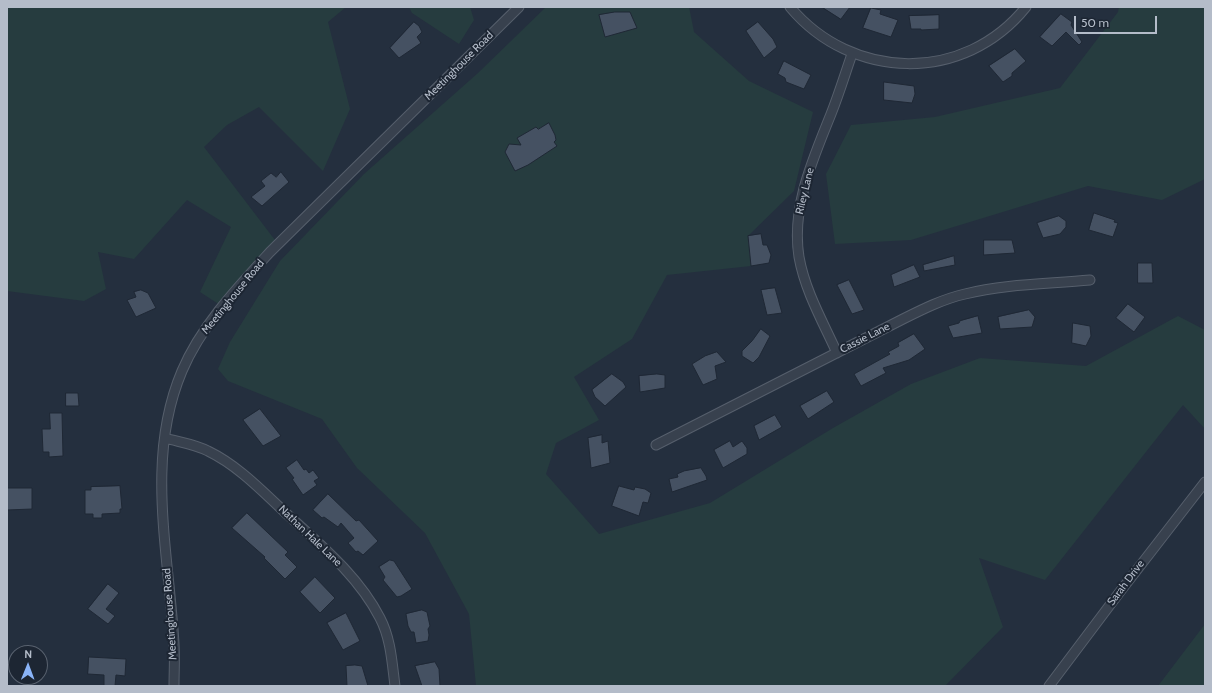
<!DOCTYPE html>
<style>
body{margin:0}
#map{position:relative;width:1212px;height:693px;overflow:hidden;background:#242f3e;font-family:Cabin,sans-serif}
canvas{display:block}
.frame{position:absolute;inset:0;border:8px solid #b4bcc9;pointer-events:none}
.north{position:absolute;left:8px;top:645px;width:40px;height:40px;box-sizing:border-box;background:#1d2633;border:1px solid #59626f;border-radius:50%;rotate:1deg;font-size:11px;font-weight:700;line-height:16px;text-align:center;color:#b4bcc9}
.north::after{content:'';display:block;margin:auto;width:14px;height:18px;background:#8ab4f8;clip-path:polygon(50% 0,100% 100%,50% 72%,0 100%)}
.scale{position:absolute;left:1074px;top:16px;width:83px;height:18px;box-sizing:border-box;border:2px solid #b4bcc9;border-top:0;padding-left:5px;font-size:12px;line-height:14px;white-space:nowrap;color:#b4bcc9;-webkit-text-stroke:3px #1d2633;paint-order:stroke}
</style>
<div id="map">
<canvas width="1212" height="693"></canvas>
<div class="frame"></div>
<div class="north">N</div>
<div class="scale">50 m</div>
</div>
<script>
const g = document.querySelector('canvas').getContext('2d');
g.lineJoin = 'round';
function fillPath(path, color) { g.fillStyle = color; g.fill(path, 'evenodd'); }
function stroke(path, color, width, dash) { g.strokeStyle = color; g.lineWidth = width; g.lineCap = dash ? 'butt' : 'round'; g.setLineDash(dash || []); g.stroke(path); }
function label(font, color, halo, rows, align = 'center') {
  g.font = font + ' Cabin,sans-serif'; g.lineWidth = 4; g.setLineDash([]); g.textBaseline = 'middle'; g.strokeStyle = halo; g.fillStyle = color; for (const [text, x, y, turn = 0] of rows) {
    g.save(); g.translate(x, y); g.rotate((+turn || 0) * Math.PI / 180); g.textAlign = isNaN(turn) ? turn : align; if (halo) g.strokeText(text, 0, 0); g.fillText(text, 0, 0); g.restore();
  }
}
fillPath(new Path2D(`
 M7,7H346L328,22L350,109L323,171L259,107L227,125L204,147L278,244L223,307L200,292L231,227L187,200L134,259L98,252L106,289L84,301L7,291Z
 M409,7H470L474,20L459,44L412,13Z
 M546,7H689L694,32L749,81L813,112L794,191L748,236L751,266L667,275L632,339L574,377L599,420L556,443L546,474L599,534L710,503L833,428L911,384L980,358L1086,366L1178,316L1205,330V429L1183,405L1045,580L979,558L1003,627L945,686H476L469,614L425,533L357,468L322,419L228,381L218,369L230,342L280,261L364,174L478,73Z
 M1119,7H1205V179L1162,200L1088,186L911,240L835,244L826,174L851,125L935,117L1060,88L1118,12Z
 M1205,624V686H1158Z`), '#263c3f');
const building = new Path2D(`
 M822,7H850L841,19Z
 M871,8L881,10L880,14L898,20L891,37L863,28Z
 M615,12H630L637,28L605,37L599,15Z
 M1061,14L1072,22L1071,25L1082,42L1079,45L1066,32L1052,46L1040,37Z
 M939,15V29L921,30V29H911L909,16Z
 M414,22L419,26L422,32L417,37L421,43L399,58L390,48Z
 M758,22L773,39L777,47L764,58L746,31Z
 M1015,49L1026,61L1012,73V76L1003,82L989,66Z
 M784,61L811,75L804,89L786,82L785,78L778,74Z
 M884,82L914,86L915,94L912,103L884,100Z
 M549,123L555,135L556,140L554,142L557,146L528,165L515,171L505,152L509,144L521,145L517,138L536,127L538,129Z
 M281,172L289,182L262,206L251,197L265,186L261,181L271,173L276,177Z
 M1094,213L1115,220L1114,222L1118,223L1113,237L1089,230Z
 M1059,216L1066,221V227L1060,234L1043,238L1037,223Z
 M761,234L763,245H767L771,255L769,263L751,266L748,236Z
 M984,240H1012L1015,253L984,255Z
 M954,256L955,265L924,271L923,265Z
 M1138,263H1152L1153,283H1138Z
 M914,265L920,277L894,287L891,275Z
 M849,280L864,310L852,314L837,285Z
 M775,288L782,313L767,315L761,290Z
 M141,290L148,293L156,308L136,317L127,300L136,297L134,292Z
 M1128,304L1145,317L1134,332L1116,318Z
 M1029,310L1035,317L1032,327L1000,329L998,317Z
 M978,316L982,333L953,338L948,326L959,323L960,321Z
 M1073,323L1090,326L1091,336L1086,346L1072,343Z
 M761,329L770,336L759,357L753,363L742,356V351L752,341Z
 M914,334L925,349L909,360L883,368L886,373L861,386L854,374L890,354L888,352L899,346L898,343Z
 M717,352L726,362L715,366L717,379L703,385L692,364L705,356Z
 M612,374L623,382L626,387L605,406L595,397L592,390Z
 M657,374L665,375V388L640,392L639,376Z
 M827,391L834,402L808,419L800,406Z
 M66,393H78L79,406H66Z
 M260,409L281,436L263,446L243,420Z
 M50,413H62L63,456L49,457V452H43L42,429H50Z
 M775,415L782,427L759,440L754,426Z
 M602,435V443L608,441L610,463L591,468L588,438Z
 M730,441L733,447L742,441L747,448V454L723,468L714,450Z
 M297,460L304,470L306,469L309,473L313,470L319,478L314,481L317,485L303,495L292,479L294,478L286,468Z
 M701,468L706,476L707,480L672,492L669,479L678,477L677,474L684,471Z
 M120,486L122,509H120V513L102,514V518H93V514H85V490H91V487Z
 M619,486L634,490L635,487L645,489L651,493L648,503L643,502L639,516L612,506Z
 M7,488H32V509L7,510Z
 M328,494L356,521L359,520L378,541L363,555L358,551L356,552L348,543L354,538L341,523L338,527L324,517L322,518L313,510Z
 M247,513L288,552L285,555L297,567L285,579L264,558L265,557L232,528Z
 M390,560L394,561L412,589L401,596L397,597L383,580L385,577L379,567Z
 M315,577L335,598L320,613L300,592Z
 M108,584L119,593L106,609L115,616L108,624L88,609Z
 M422,610L427,612L430,626L428,629L429,635L428,641L416,643L414,632H411L408,626L406,614Z
 M346,613L360,641L343,650L327,623Z
 M89,657L126,659L125,676L116,675L115,686H104V675L88,674Z
 M435,662L439,669L440,686H422L415,666Z
 M355,665L362,666L368,686H347L346,666Z`);
fillPath(building, '#455162');
stroke(building, '#1f2835', 1);
const minor = new Path2D(`
 M790,7C852,81 964,84 1026,7
 M837,353C823,322 805,291 799,257C791,207 813,159 831,114C839,94 845,74 852,54
 M165,438C179,442 195,444 208,451C239,466 263,492 288,515C322,546 359,577 380,618C391,639 392,663 395,686
 M656,445L903,319C923,309 943,299 965,294C1005,284 1049,284 1090,280
 M174,686C174,672 175,658 174,644C169,553 145,458 182,371C201,326 237,288 270,252L519,7
 M1049,686L1119,593L1205,482`);
stroke(minor, '#565f6c', 11);
stroke(minor, '#38414e', 9);
label('11px', '#b4bcc9', '#1d2633', [
 ["Meetinghouse Road",459,66,-45],
 ["Riley Lane",805,191,-76],
 ["Meetinghouse Road",233,297,-51],
 ["Cassie Lane",865,338,-27],
 ["Nathan Hale Lane",310,536,44],
 ["Sarah Drive",1126,583,-53],
 ["Meetinghouse Road",170,614,-94]
]);
</script>
